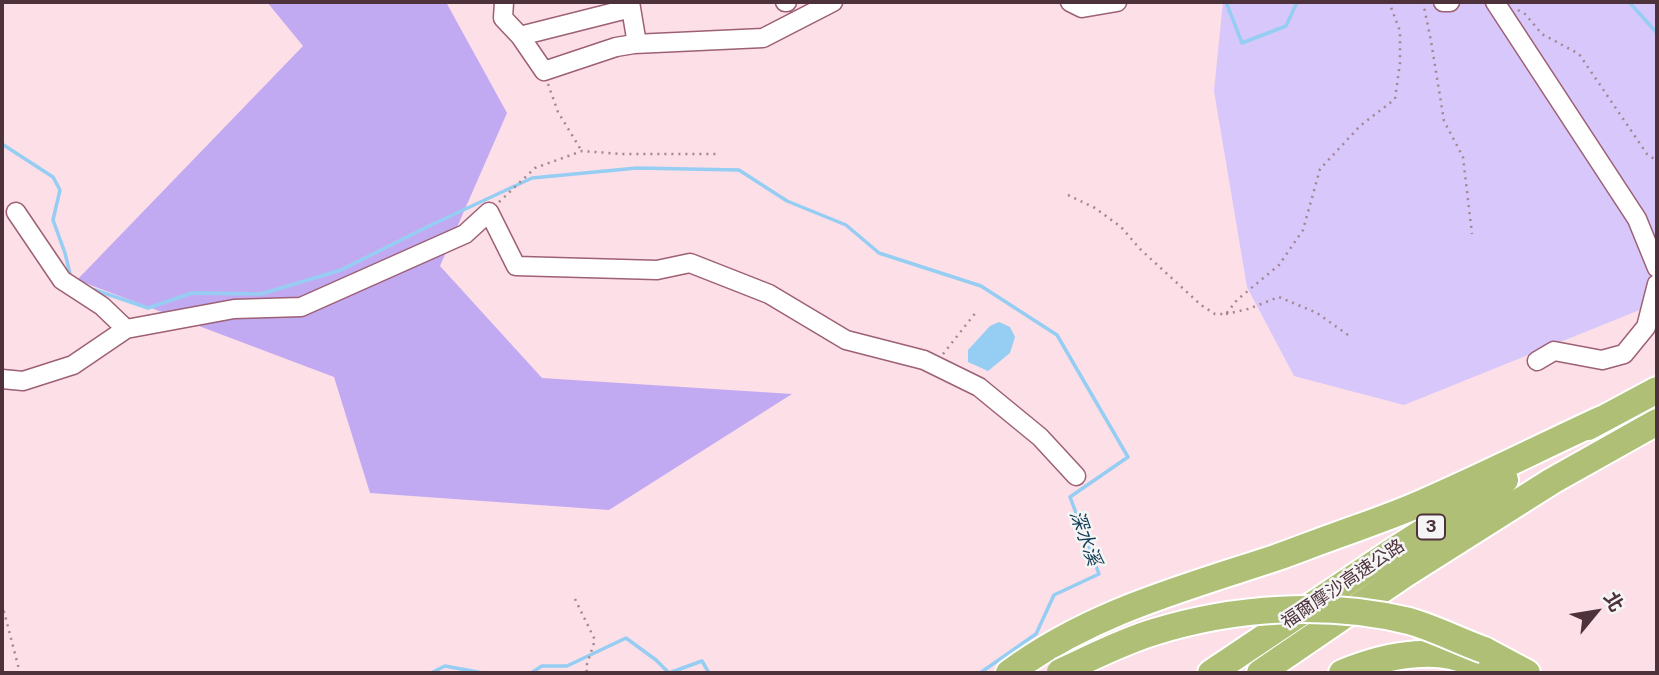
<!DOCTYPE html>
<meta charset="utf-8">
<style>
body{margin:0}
#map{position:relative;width:1659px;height:675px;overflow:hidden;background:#fcdfe7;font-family:"Public Sans","Noto Sans TC",sans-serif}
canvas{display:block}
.frame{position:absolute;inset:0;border:4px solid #4e323b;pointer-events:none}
.north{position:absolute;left:1561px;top:577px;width:70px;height:70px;-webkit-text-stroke:5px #f5f5f5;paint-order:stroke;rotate:60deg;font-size:19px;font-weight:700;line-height:28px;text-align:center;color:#4e323b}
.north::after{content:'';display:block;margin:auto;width:24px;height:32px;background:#4e323b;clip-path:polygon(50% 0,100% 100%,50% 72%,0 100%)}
</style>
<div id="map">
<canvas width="1659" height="675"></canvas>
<div class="frame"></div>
<div class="north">北</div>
</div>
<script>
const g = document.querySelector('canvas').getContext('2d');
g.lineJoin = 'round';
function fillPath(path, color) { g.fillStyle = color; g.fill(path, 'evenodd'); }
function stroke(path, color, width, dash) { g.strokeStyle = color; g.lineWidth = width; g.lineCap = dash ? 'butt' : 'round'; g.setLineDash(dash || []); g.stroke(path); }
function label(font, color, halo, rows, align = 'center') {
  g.font = font + ' "Public Sans","Noto Sans TC",sans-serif'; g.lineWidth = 5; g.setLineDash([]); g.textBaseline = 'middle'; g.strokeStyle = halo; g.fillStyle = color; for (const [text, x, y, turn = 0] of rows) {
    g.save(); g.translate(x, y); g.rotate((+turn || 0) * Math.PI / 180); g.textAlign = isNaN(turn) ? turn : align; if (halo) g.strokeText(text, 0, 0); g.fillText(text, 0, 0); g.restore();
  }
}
fillPath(new Path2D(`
 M1223,2H1657V303L1404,405L1294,376L1247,287L1214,91Z`), '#d7c7fb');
fillPath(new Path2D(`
 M267,2H446L507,113L440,266L542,378L792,394L609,510L370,493L334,377L77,280L303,46Z`), '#c2aaf3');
fillPath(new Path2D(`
 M999,322L1010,327L1015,337L1010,353L988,371L968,362V350L990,326Z`), '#95cdf3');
stroke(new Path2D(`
 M1226,2L1242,43L1286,26L1297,2
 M1629,2L1657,33
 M2,144L53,177L60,190L53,220L65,253L71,278
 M89,288L148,308L192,293L261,294L341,270L431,225L532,178L637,168L739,170L787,201L846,225L879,253L981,286L1057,335L1128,457L1070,497L1099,574L1054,595L1036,634L980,673
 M431,673L445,666L483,673
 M531,673L542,666H567L626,638L656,660L669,673L702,661L709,673`), '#95cdf3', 3.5);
const minor = new Path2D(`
 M504,2L503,18L520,36L544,71L616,47L634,44L763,38L833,2
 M630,2L637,44
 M785,2H787
 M1070,2L1082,8L1117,2
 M1443,2H1450
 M1495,2L1637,219L1657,268
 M520,36L631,8
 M16,212L62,280L102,306L126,329
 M1537,361L1554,351L1602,360L1624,354L1646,327L1657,284
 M2,379L23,381L73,365L126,329L234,309L301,307L465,234L489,212L516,266L657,270L690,263L769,294L846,340L924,360L979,387L1040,437L1076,476`);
const highway = new Path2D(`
 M1588,427L1657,390
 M1484,650L1527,673
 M1009,673C1090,613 1181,589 1275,558C1295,551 1315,543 1335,536C1365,525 1395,515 1424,502C1484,476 1543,446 1602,419
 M1211,673L1393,551L1505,480
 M1260,673L1405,574L1552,481L1657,422
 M1342,673C1383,656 1449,640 1486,673`);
stroke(minor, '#9d6074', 21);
stroke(highway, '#fff', 30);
stroke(new Path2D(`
 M1423,2L1431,41L1444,121L1463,157L1472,234
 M1518,10L1525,14L1542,34L1579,54L1647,154L1657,161
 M548,84L558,112L581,150
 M1068,195L1095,208L1121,227L1140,249L1201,305L1215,314H1226L1237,300L1279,265L1303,230L1320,169L1360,126L1395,99L1400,63V31L1389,2
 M499,202L535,168L582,151L622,154H718
 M1226,314L1248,309L1279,297L1317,313L1348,335
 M943,354L977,311
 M575,599L595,640L586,667L587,673
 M2,604L20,673`), '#a38790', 2.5, [2, 5]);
stroke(minor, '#fff', 18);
stroke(highway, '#afbf75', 26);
const highwayBridge = new Path2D(`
 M1060,672C1091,658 1121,642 1154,632C1234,607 1327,601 1409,621C1434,628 1459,641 1484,650`);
stroke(highwayBridge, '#fff', 30, []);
stroke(highwayBridge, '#afbf75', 26);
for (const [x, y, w] of [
 [1431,527,28]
]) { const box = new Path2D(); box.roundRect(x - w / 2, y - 12.5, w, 25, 5); g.fillStyle = '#f5f5f5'; g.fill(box); stroke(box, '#4e323b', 2); }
label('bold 16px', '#4e323b', null, [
 ["3",1431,527]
]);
label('18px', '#4e323b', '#f5f5f5', [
 ["福爾摩沙高速公路",1343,584,-34]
]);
label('italic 19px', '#143f58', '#f5f5f5', [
 ["深水溪",1085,538,70]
]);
</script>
